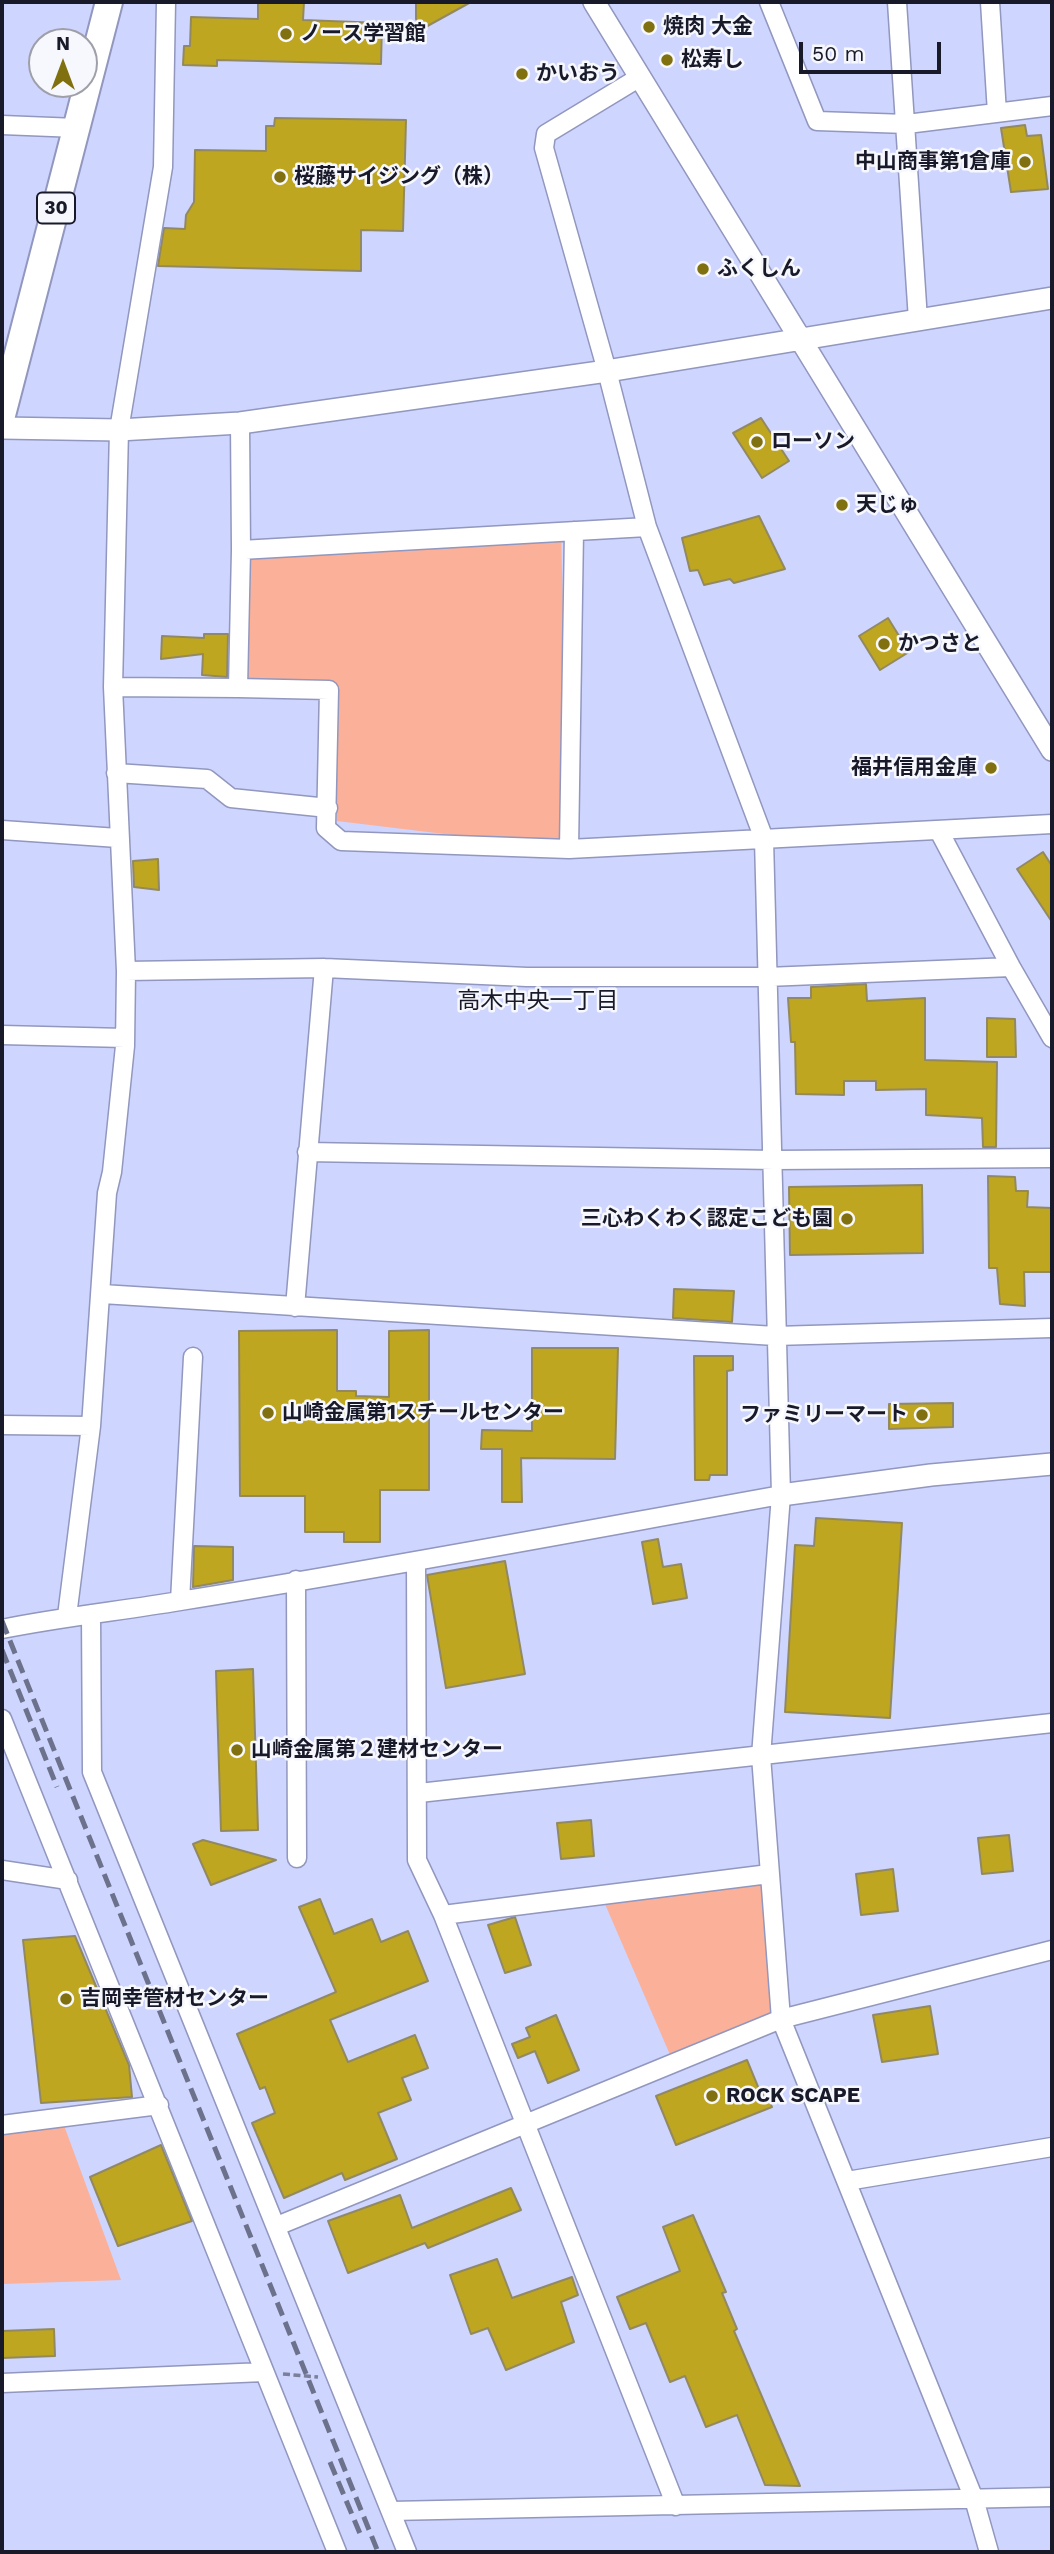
<!DOCTYPE html>
<meta charset="utf-8">
<style>
body{margin:0}
#map{position:relative;width:1054px;height:2554px;overflow:hidden;background:#ced5fe;font-family:"Work Sans",sans-serif}
canvas{display:block}
.frame{position:absolute;inset:0;border:4px solid #181a29;pointer-events:none}
.north{position:absolute;left:28px;top:28px;width:70px;height:70px;box-sizing:border-box;background:#f7f8fd;border:2px solid #9e9fa8;border-radius:50%;rotate:0deg;font-size:19px;font-weight:700;line-height:28px;text-align:center;color:#181a29}
.north::after{content:'';display:block;margin:auto;width:24px;height:32px;background:#81700f;clip-path:polygon(50% 0,100% 100%,50% 72%,0 100%)}
.scale{position:absolute;left:799px;top:42px;width:142px;height:32px;box-sizing:border-box;border:4px solid #181a29;border-top:0;padding-left:9px;font-size:21px;line-height:24px;white-space:nowrap;color:#181a29;-webkit-text-stroke:5px #f7f8fd;paint-order:stroke}
</style>
<div id="map">
<canvas width="1054" height="2554"></canvas>
<div class="frame"></div>
<div class="north">N</div>
<div class="scale">50 m</div>
</div>
<script>
const g = document.querySelector('canvas').getContext('2d');
g.lineJoin = 'round';
function fillPath(path, color) { g.fillStyle = color; g.fill(path, 'evenodd'); }
function stroke(path, color, width, dash) { g.strokeStyle = color; g.lineWidth = width; g.lineCap = dash ? 'butt' : 'round'; g.setLineDash(dash || []); g.stroke(path); }
function label(font, color, halo, rows, align = 'center') {
  g.font = font + ' "Work Sans","Noto Sans JP",sans-serif'; g.lineWidth = 5; g.setLineDash([]); g.textBaseline = 'middle'; g.strokeStyle = halo; g.fillStyle = color; for (const [text, x, y, turn = 0] of rows) {
    g.save(); g.translate(x, y); g.rotate((+turn || 0) * Math.PI / 180); g.textAlign = isNaN(turn) ? turn : align; if (halo) g.strokeText(text, 0, 0); g.fillText(text, 0, 0); g.restore();
  }
}
fillPath(new Path2D(`
 M561,532L569,849L337,821L329,690L238,688L241,550Z
 M769,1874L781,2019L674,2064L602,1897Z
 M62,2120L121,2280L2,2284V2129Z`), '#fbb099');
const building = new Path2D(`
 M258,2H304L303,20L382,23L381,64L217,60V66L183,65L184,46H190L191,17L258,19Z
 M416,2H471L422,29L416,19Z
 M275,118L406,120L403,231L361,230V271L158,266L164,228L185,229L186,215L194,202L195,150L266,151V126H274Z
 M1025,125L1027,136L1041,135L1048,189L1011,192L1001,128Z
 M761,418L789,461L762,478L733,433Z
 M759,516L785,569L734,583L730,579L704,585L698,570L690,571L682,538Z
 M888,618L909,652L880,670L859,636Z
 M204,634H228L227,677L202,675L203,654L161,659L162,636L204,638Z
 M1043,852L1052,866V922L1017,869Z
 M158,859L159,890L134,887L133,861Z
 M866,984L867,1001L925,998V1060L997,1062L996,1147H983L982,1118L926,1115V1089L876,1090V1081H844V1095L796,1094L795,1042H791L788,998H811V987Z
 M987,1018L1015,1019L1016,1057H987Z
 M988,1176L1015,1177L1016,1191H1028L1027,1207L1052,1208V1272H1024L1025,1306L1000,1304L997,1268H989Z
 M922,1185L923,1253L790,1255L789,1187Z
 M674,1289L734,1291L732,1322L673,1318Z
 M337,1330V1391H356V1396L389,1397V1331L429,1330V1490H380V1542H344V1532H305V1496H240L239,1331Z
 M532,1348H618L615,1459L521,1458L522,1502H502V1449H481L482,1430L532,1431Z
 M694,1356H733V1370L727,1371V1475H710L709,1480H695Z
 M953,1403V1427L889,1429V1404Z
 M816,1518L902,1523L890,1718L785,1712L795,1545L814,1546Z
 M658,1539L663,1567L681,1564L687,1598L653,1604L642,1542Z
 M194,1546L233,1547V1580L193,1587Z
 M505,1561L525,1674L446,1688L427,1575Z
 M253,1669L258,1830L221,1831L216,1671Z
 M591,1820L594,1856L561,1859L557,1823Z
 M1009,1835L1013,1871L982,1874L978,1838Z
 M203,1840L229,1847L276,1860L211,1885L193,1844Z
 M893,1869L898,1911L861,1915L856,1874Z
 M320,1899L334,1934L372,1919L381,1942L408,1931L428,1981L330,2020L348,2062L415,2035L428,2068L402,2078L411,2100L378,2113L397,2159L345,2180L342,2173L284,2198L252,2123L275,2113L265,2087L260,2089L237,2034L336,1992L299,1907Z
 M515,1917L531,1965L505,1973L488,1925Z
 M75,1936L129,2065L132,2097L41,2103L23,1940Z
 M930,2006L938,2054L882,2062L873,2015Z
 M556,2015L579,2070L548,2083L535,2051L518,2058L512,2044L530,2037L526,2028Z
 M747,2060L761,2094L766,2092L772,2107L676,2145L656,2096Z
 M161,2145L192,2221L118,2246L90,2177Z
 M511,2188L521,2210L428,2248L425,2243L348,2273L328,2221L400,2195L412,2228Z
 M693,2215L726,2292L722,2293L737,2329L734,2331L800,2486L765,2485L737,2415L706,2427L685,2376L670,2382L646,2323L630,2329L617,2297L680,2271L663,2227Z
 M497,2259L512,2298L572,2277L578,2295L561,2302L574,2342L506,2370L488,2328L471,2334L450,2275Z
 M54,2329L55,2356L2,2358V2331Z`);
fillPath(building, '#bfa620');
stroke(building, '#928961', 2);
const minor = new Path2D(`
 M769,2L817,121L907,124L1052,106
 M897,2L918,320
 M990,2L997,113
 M640,77L546,134L544,148L607,371L647,527L764,839L781,1495L761,1756L781,2019L974,2499L989,2552
 M2,125L77,128
 M240,423L241,550L238,688L329,690L326,828L341,841L569,849L1052,824
 M241,550L647,527
 M113,687L238,688
 M116,773L207,779L231,798L328,808
 M2,830L118,838
 M939,831L1011,967L1052,1038
 M569,849L574,531
 M126,971L324,968L527,977H767L1011,967
 M2,1035L125,1038
 M307,1152L774,1160L1052,1158
 M102,1294L775,1336L1052,1328
 M295,1307L324,968
 M2,1425L91,1426
 M416,1561L417,1860L443,1915L676,2506
 M296,1580L297,1858
 M180,1601L193,1357
 M91,1614L92,1772L407,2552
 M67,1616L91,1426L107,1193L112,1172L125,1046L126,971L113,687L119,430L163,167L166,2
 M2,1629C61,1617 120,1611 180,1601C381,1569 581,1531 781,1495
 M2,1719L337,2552
 M419,1793L1052,1723
 M2,1870L68,1880
 M443,1915L769,1874
 M2,2125L159,2105
 M847,2181L1052,2147
 M277,2226L781,2019L1052,1950
 M2,2383L264,2372
 M391,2511L1052,2497`);
const tertiary = new Path2D(`
 M594,2L1052,750
 M2,428L119,430L240,423L607,371L1052,298
 M781,1495L931,1475L1052,1464`);
const primary = new Path2D(`
 M2,415L109,2`);
stroke(minor, '#9197be', 21);
stroke(tertiary, '#9197be', 24);
stroke(primary, '#9197be', 30);
stroke(new Path2D(`
 M283,2374L318,2377`), '#7b7f9c', 3.5, [7, 3.5]);
stroke(minor, '#fff', 18);
stroke(tertiary, '#fff', 21);
stroke(primary, '#fff', 26);
stroke(new Path2D(`
 M2,1621L378,2552
 M2,1650L57,1787
 M330,2462L361,2536`), '#6c718c', 5, [14, 7]);
for (const [x, y, r, color] of [
 [649,27,7,"#81700f"],
 [286,34,7,"#81700f"],
 [667,60,7,"#81700f"],
 [522,74,7,"#81700f"],
 [1025,162,7,"#81700f"],
 [280,177,7,"#81700f"],
 [703,269,7,"#81700f"],
 [757,442,7,"#81700f"],
 [842,505,7,"#81700f"],
 [884,644,7,"#81700f"],
 [991,768,7,"#81700f"],
 [847,1219,7,"#81700f"],
 [268,1413,7,"#81700f"],
 [922,1415,7,"#81700f"],
 [237,1750,7,"#81700f"],
 [66,1999,7,"#81700f"],
 [712,2096,7,"#81700f"]
]) { const dot = new Path2D(); dot.arc(x, y, r, 0, 2 * Math.PI); g.fillStyle = color; g.fill(dot); stroke(dot, '#f7f8fd', 2.5); }
for (const [x, y, w] of [
 [56,208,38]
]) { const box = new Path2D(); box.roundRect(x - w / 2, y - 15.5, w, 31, 5); g.fillStyle = '#f7f8fd'; g.fill(box); stroke(box, '#181a29', 2); }
label('bold 19px', '#181a29', null, [
 ["30",56,208]
]);
label('bold 21px', '#181a29', '#f7f8fd', [
 ["焼肉 大金",663,27],
 ["ノース学習館",300,34],
 ["松寿し",681,60],
 ["かいおう",536,74],
 ["中山商事第1倉庫",1011,162,"right"],
 ["桜藤サイジング（株）",294,177],
 ["ふくしん",717,269],
 ["ローソン",771,442],
 ["天じゅ",856,505],
 ["かつさと",898,644],
 ["福井信用金庫",977,768,"right"],
 ["三心わくわく認定こども園",833,1219,"right"],
 ["山崎金属第1スチールセンター",282,1413],
 ["ファミリーマート",908,1415,"right"],
 ["山崎金属第２建材センター",251,1750],
 ["吉岡幸管材センター",80,1999],
 ["ROCK SCAPE",726,2096]
], 'left');
label('23px', '#181a29', '#f7f8fd', [
 ["高木中央一丁目",538,1001]
]);
</script>
